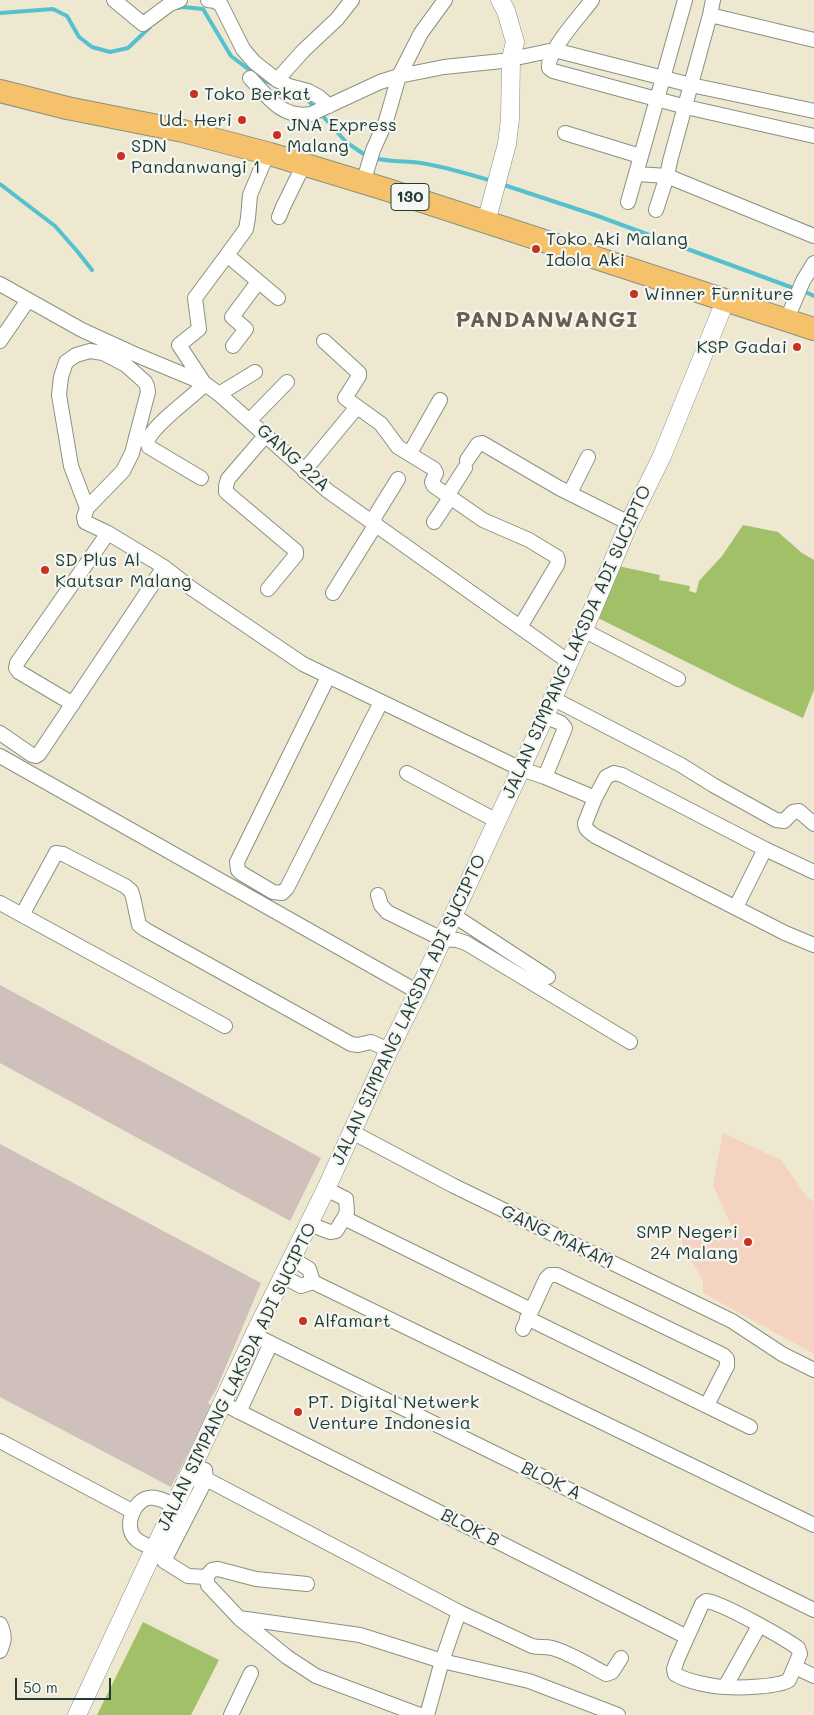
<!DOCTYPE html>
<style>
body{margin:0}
#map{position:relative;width:814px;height:1715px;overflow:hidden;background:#efe8d0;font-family:Mali,sans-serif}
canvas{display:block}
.scale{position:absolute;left:15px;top:1678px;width:96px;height:22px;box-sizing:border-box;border:2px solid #1f3d34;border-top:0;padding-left:6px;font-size:15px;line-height:18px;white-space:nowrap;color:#1f3d34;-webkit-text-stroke:4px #f6f6f2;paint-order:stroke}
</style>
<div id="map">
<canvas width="814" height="1715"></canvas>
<div class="scale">50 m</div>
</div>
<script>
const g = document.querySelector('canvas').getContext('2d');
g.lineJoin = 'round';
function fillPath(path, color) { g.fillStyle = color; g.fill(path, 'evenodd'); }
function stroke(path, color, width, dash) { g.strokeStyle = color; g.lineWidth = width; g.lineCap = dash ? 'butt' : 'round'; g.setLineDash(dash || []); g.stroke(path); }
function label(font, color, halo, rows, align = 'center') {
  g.font = font + ' Mali,sans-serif'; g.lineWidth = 4.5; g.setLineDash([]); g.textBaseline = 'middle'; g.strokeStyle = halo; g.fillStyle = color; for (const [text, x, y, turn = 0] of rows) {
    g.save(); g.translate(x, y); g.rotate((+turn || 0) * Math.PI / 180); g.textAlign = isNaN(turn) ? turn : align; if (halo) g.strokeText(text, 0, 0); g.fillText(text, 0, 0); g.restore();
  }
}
fillPath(new Path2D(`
 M723,1133L781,1160L807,1197L814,1202V1354L703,1293V1280L684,1249L679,1230L735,1235L713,1185Z`), '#f4d3c0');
fillPath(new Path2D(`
 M0,985L321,1158L290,1221L0,1063Z
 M0,1144L261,1283L216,1390L208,1403L212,1406L171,1487L0,1397Z`), '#d0c0bc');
fillPath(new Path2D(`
 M743,525L778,532L802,553L814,560V690L803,718L741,689L596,617L618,566L660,575L659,580L690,586L689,591L696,593L699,581L722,556Z
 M143,1622L219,1660L191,1715H97Z`), '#a1c068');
stroke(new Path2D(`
 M177,8L183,7L203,9L231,56L260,78L272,84
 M0,13L53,9L67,16L79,37L92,47L110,52L128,48L150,27
 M302,96L305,97L315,108
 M320,113L346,142L368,157
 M374,158C390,162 405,161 421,163C445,167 469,174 492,181
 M0,184L55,226L77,251L92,270
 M501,184L595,215L796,289
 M803,291L814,296`), '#55c1ce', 4);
const minor = new Path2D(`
 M114,0L143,24L170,4L180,0
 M208,0L215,1L221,5L243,49L254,62L277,80L289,86L308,91L319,97L329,106
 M592,0C582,14 546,52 549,68L553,71L686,107L814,136
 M710,15L814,40
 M250,78C268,97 282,119 311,114L380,82L399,76L444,67L502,61L554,50L691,85L814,111
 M277,80L303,51L337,19L352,0
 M565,133L640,156
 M270,154L263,164L250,195L248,218L246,229L227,255L278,298
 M637,174L667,176L814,236
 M363,183L373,150L386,121L399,76L421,33L445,0
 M628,202L685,0
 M656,210L667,176L670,161L710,15L713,0
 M279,217L283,207L304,164
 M0,284L82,330L139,356L204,383L219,394L328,491L569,662
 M787,319L803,281L814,263
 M0,341L28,300
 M324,341L359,373V376L345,398L381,424L398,447L434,469L436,473L432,482L434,486L483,520L529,540L557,557L558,561L557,565L520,627
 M233,346L246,329L232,317L258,282
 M204,383L179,345L199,329L195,298L227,255
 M219,394L255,372
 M250,420L287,382
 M265,436L228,479L226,486V492L296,551V555L268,589
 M410,453L440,400
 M467,460L478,444L482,443L559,488L629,523
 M304,471L357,407
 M201,478L149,447C147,443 147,440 150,436C160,420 190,399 205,384
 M570,493L588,457
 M447,496L465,468
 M87,508L123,471L132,453L148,392L147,386L145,382L126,365L103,353L90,351L76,355L66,362L61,377L59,395L71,466L87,508L84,517L85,522L108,533L164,567L191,588L303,664L521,769L545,777
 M372,521L398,479
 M434,522L450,498
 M333,593L376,524
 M583,630L678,679
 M328,677L237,862L238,870L241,873L273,892L282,893L287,888L381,702
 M552,698L681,765L713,785L776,820L784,821L793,812L799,811L814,824
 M73,704L19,672L16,668L17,663L108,533
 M544,716L561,723L565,728L545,777L595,798L585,823C585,830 590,832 595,836L785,933L814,945
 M0,733L32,755L36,756L39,754L164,567
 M0,756L418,992
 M407,773L497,821
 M595,798L606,777L614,773L622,775L765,849L814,872
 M378,895L381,905L387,912L442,939L457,940L466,943L630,1042
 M0,903L225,1026
 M736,907L765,849
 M22,915L56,853L63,854L125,886L131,891L133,897L139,925L146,930L351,1044L358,1045L371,1042L389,1050
 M453,915L548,977
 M352,1132L454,1186L732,1321L782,1354L814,1370
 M326,1189L346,1199L347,1212L344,1218L531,1310
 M309,1224L330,1232L336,1231L344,1218
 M293,1259L309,1269L313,1282L814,1525
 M284,1277L301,1286L313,1282
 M527,1318L750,1427
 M523,1329L546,1279L550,1275H557L723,1355L727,1359V1366L707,1405
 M254,1335L814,1610
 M222,1403L687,1637
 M239,1412L271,1343
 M0,1441L132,1511
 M194,1465L205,1470L206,1479L164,1561L188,1576L206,1577
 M188,1476L199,1481L206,1479L459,1612L532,1646C539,1648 545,1646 552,1648C570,1653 589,1665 606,1674L612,1672L621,1658
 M155,1549C149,1546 142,1544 137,1540C123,1529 132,1502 148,1498C157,1496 167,1502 175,1506
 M307,1584L256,1579L218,1569L212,1570L206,1577L208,1585L239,1618L360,1635L442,1661L529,1681L618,1715
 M706,1601C721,1602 784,1638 798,1648L800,1654L789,1680C779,1687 739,1688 726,1687C713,1687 685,1681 675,1674L674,1669L677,1660L702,1604Z
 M240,1619L287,1657L316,1676L420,1715
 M0,1624C5,1635 5,1640 0,1651
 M795,1667L814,1676
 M725,1687L759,1626
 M231,1715L251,1673
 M427,1715L442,1661L459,1612`);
const tertiary = new Path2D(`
 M486,222L507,144L510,119L511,59L515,42L506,11L500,0
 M77,1715L254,1335L326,1189L389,1050L418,992L521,769L592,611L629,523L662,456L726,299`);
const primary = new Path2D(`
 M0,91L67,108L183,131L270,154L388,190L814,329`);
stroke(minor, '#879282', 16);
stroke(tertiary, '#879282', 19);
stroke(primary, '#879282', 24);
stroke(minor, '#fff', 14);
stroke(tertiary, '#fff', 18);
stroke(primary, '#f5c16b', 22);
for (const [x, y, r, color] of [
 [194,94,5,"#c8321e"],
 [242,120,5,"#c8321e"],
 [277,135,5,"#c8321e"],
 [121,156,5,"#c8321e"],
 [536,249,5,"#c8321e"],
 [634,294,5,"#c8321e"],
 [797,347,5,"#c8321e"],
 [45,570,5,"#c8321e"],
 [748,1242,5,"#c8321e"],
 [303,1321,5,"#c8321e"],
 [298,1412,5,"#c8321e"]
]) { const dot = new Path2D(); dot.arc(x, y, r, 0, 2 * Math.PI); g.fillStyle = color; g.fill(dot); stroke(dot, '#f6f6f2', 2); }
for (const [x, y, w] of [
 [410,197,38]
]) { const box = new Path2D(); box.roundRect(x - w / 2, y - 13.5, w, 27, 4); g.fillStyle = '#f6f6f2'; g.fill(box); stroke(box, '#1f3d34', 1); }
label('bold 16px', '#1f3d34', null, [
 ["130",410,197]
]);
label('18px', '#1f3d34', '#f6f6f2', [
 ["Toko Berkat",204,94],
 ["Ud. Heri",232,120,"right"],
 ["JNA Express",287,125],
 ["Malang",287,146],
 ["SDN",131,146],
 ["Pandanwangi 1",131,167],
 ["Toko Aki Malang",546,239],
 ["Idola Aki",546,260],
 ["Winner Furniture",644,294],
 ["KSP Gadai",787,347,"right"],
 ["SD Plus Al",55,560],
 ["Kautsar Malang",55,581],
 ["SMP Negeri",738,1232,"right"],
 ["24 Malang",738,1253,"right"],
 ["Alfamart",313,1321],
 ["PT. Digital Netwerk",308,1402],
 ["Venture Indonesia",308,1423]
], 'left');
label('18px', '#1f3d34', '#f6f6f2', [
 ["GANG 22A",293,458,42],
 ["JALAN SIMPANG LAKSDA ADI SUCIPTO",577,642,-66],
 ["JALAN SIMPANG LAKSDA ADI SUCIPTO",409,1010,-65],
 ["GANG MAKAM",557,1237,26],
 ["JALAN SIMPANG LAKSDA ADI SUCIPTO",237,1377,-64],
 ["BLOK A",551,1481,26],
 ["BLOK B",470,1528,27]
]);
g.letterSpacing = '1px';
label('bold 22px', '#675f4d', '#f6f6f2', [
 ["PANDANWANGI",547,320]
]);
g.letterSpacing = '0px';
</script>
